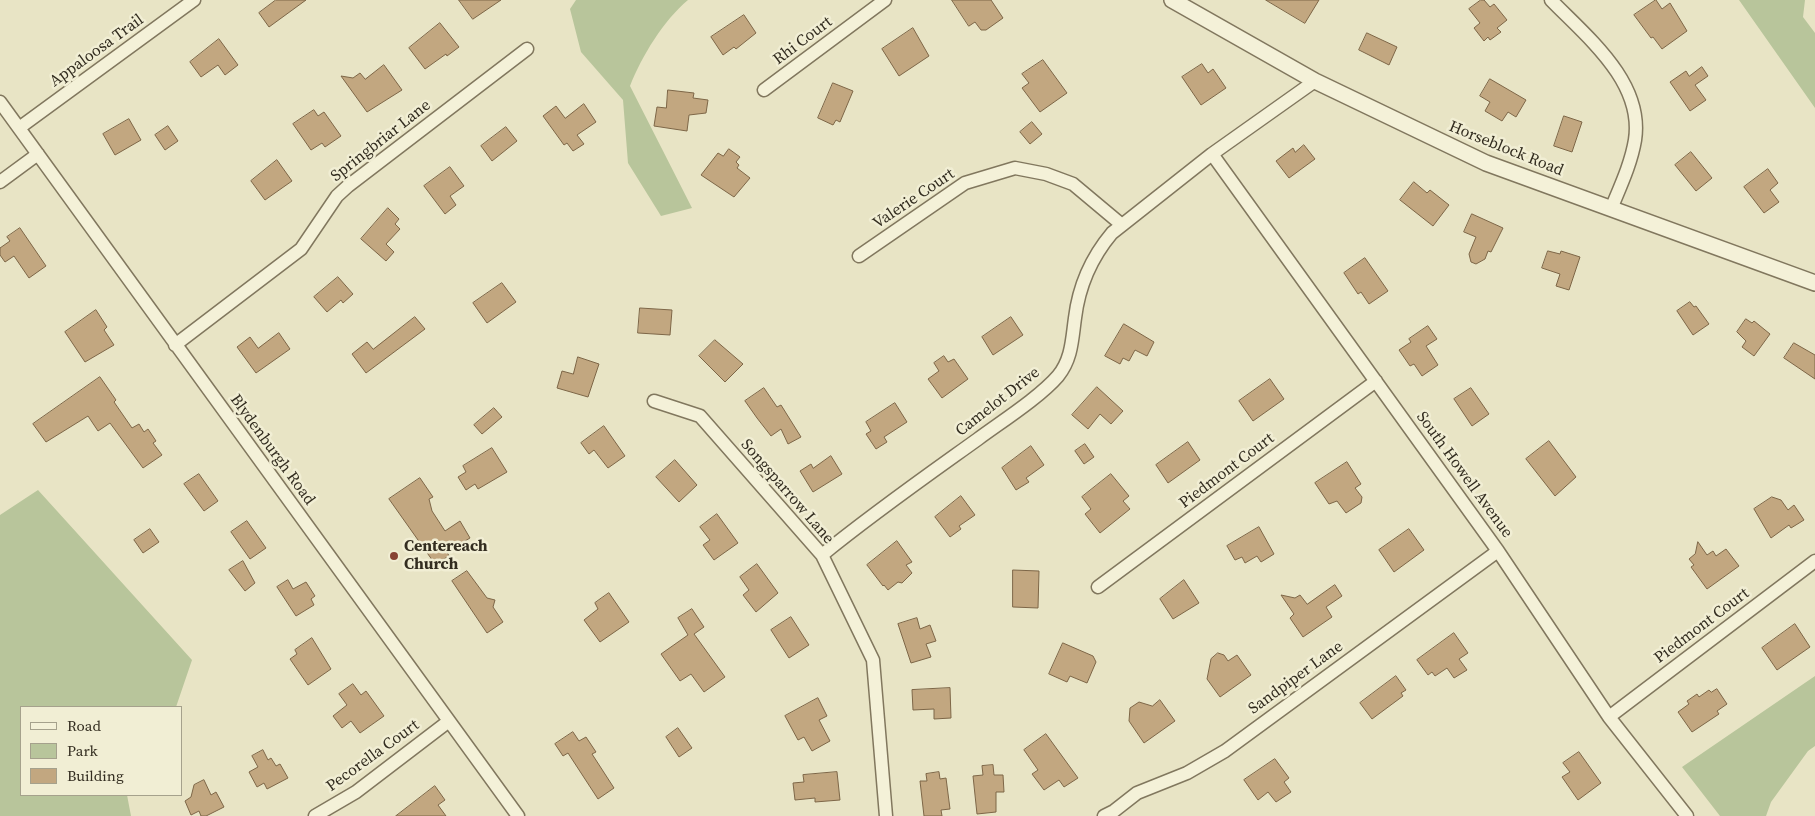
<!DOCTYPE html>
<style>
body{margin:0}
#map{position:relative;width:1815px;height:816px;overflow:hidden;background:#e8e4c5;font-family:"Source Serif 4",serif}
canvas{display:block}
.legend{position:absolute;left:20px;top:706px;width:162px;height:90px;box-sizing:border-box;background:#f1eed4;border:1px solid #a5a18c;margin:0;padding:6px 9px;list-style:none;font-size:15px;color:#332d20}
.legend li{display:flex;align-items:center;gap:10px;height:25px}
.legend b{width:25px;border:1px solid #a5a18c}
</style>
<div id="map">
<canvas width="1815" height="816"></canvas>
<ul class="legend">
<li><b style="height:6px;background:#f4f1d8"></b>Road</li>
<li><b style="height:14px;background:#b8c59b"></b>Park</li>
<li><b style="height:14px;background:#c2a780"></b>Building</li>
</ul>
</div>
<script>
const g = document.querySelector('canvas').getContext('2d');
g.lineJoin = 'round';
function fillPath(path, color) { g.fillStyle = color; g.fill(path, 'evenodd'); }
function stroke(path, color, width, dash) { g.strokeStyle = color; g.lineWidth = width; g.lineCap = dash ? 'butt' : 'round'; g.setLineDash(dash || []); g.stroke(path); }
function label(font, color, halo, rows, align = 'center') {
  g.font = font + ' "Source Serif 4",serif'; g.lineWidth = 5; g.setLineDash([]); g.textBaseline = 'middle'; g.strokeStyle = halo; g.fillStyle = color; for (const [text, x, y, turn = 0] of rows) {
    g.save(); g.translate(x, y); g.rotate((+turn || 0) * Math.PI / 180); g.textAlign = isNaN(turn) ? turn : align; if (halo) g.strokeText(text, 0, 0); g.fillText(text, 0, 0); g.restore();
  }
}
fillPath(new Path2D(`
 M576,0H688C663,21 642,56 630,86L692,208L661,216L628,163L623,100L581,52L570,9Z
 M1739,0H1805L1803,17L1815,33V108Z
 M38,490L192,660L176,707H21V795H127L131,816H0V515Z
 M1815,676V746L1808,751L1771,802L1766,816H1720L1682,767Z`), '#b8c59b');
const building = new Path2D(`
 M276,0H306L269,27L259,13Z
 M459,0H501L473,19Z
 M952,0H991L1003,18L986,30H981L975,22L969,26Z
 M1266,0H1319L1305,23Z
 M1481,0H1484L1490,7L1494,4L1507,20L1497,28L1501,32L1490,40L1488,37L1484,41L1474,28L1480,23L1469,9Z
 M1656,0L1662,9L1670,3L1687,31L1662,49L1653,37L1651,38L1634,15Z
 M744,15L756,33L736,49L734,47L723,55L711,37Z
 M440,23L459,47L447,56L446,54L425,69L409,48Z
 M913,28L929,56L899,76L882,49Z
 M1367,33L1397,47L1389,65L1359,50Z
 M219,39L238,65L225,75L218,65L201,77L190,62Z
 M1043,60L1067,93L1040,112L1022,88L1029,83L1022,74Z
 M1202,64L1208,73L1213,69L1226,88L1201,105L1182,77Z
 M384,65L402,90L367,112L341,76L353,78L360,73L365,79Z
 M1702,67L1708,76L1695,85L1706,100L1690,111L1670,82L1686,71L1689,76Z
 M1490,79L1526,100L1516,117L1508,112L1502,121L1485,111L1490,102L1480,96Z
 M833,83L853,91L840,122L836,120L833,125L818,118Z
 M668,90L694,93L693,98L708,100L706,113L689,115L687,131L654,126L657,107L666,108Z
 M584,104L596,122L577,135L584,144L573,151L567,143L564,145L543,116L556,106L565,118Z
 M314,110L318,116L324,112L341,136L325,147L322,143L311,150L293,124Z
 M1564,116L1582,122L1572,152L1554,146Z
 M129,119L141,140L115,155L103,134Z
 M1032,122L1042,134L1030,144L1020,132Z
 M168,126L178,141L165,150L155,135Z
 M506,127L517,141L492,161L481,146Z
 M1304,145L1315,159L1289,178L1276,161L1293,148L1295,152Z
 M729,149L740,157L736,162L739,165L737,168L750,178L734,197L701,175L718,153L723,156Z
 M1691,152L1712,178L1696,191L1675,165Z
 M277,160L292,181L265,200L251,181Z
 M450,167L464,186L450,196L456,205L445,214L424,186Z
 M1768,169L1778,183L1770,190L1779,202L1764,213L1744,187Z
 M1414,182L1427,193L1430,190L1449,205L1433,226L1400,200Z
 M388,208L399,219L395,224L400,229L386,244L394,252L386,261L361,239Z
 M1472,214L1503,228L1491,252L1488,251L1485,259L1476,264L1471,262L1469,254L1476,237L1464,232Z
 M20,228L46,266L29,278L14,256L5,262L0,255V248L10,241L7,237Z
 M1548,251L1560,254L1561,251L1580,257L1569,290L1556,286L1560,274L1542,268Z
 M1365,258L1388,291L1369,304L1361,292L1358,294L1344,273Z
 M338,277L353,294L343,303L341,300L327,312L314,297Z
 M502,283L516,302L487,323L473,303Z
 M1690,302L1694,307L1696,306L1709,324L1693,335L1677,311Z
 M640,308L672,310L670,335L638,333Z
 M96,310L107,327L104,330L114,345L85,362L65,332Z
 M415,317L425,329L366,373L352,354L367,342L373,349Z
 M1011,317L1023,335L993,355L982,337Z
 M1746,319L1752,323L1754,321L1770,334L1754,356L1742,347L1746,341L1737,332Z
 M1124,324L1154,342L1147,356L1135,350L1129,361L1123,358L1120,364L1105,356Z
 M1428,326L1437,339L1426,346L1438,365L1422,376L1414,364L1410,366L1399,350L1411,342L1409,339Z
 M279,333L290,349L256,373L237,347L250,337L258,348Z
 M715,340L743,364L725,382L699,356Z
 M1794,343L1815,355V379L1784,358Z
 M944,356L948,362L954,359L968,379L942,398L928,379L939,371L934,363Z
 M578,357L599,364L588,397L557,388L562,371L573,374Z
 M100,377L116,400L114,402L132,428L139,424L144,432L148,429L156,441L153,443L162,455L143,468L110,423L98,431L88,416L46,442L33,424Z
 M1270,379L1284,399L1253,421L1239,401Z
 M1097,387L1123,411L1111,424L1100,414L1088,429L1072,415Z
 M764,388L777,407L781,405L801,437L788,444L781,429L771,436L757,418L745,401Z
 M1471,388L1489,414L1472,426L1454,399Z
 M895,403L907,422L884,437L887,442L876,449L866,434L871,431L866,422Z
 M494,408L502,417L482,434L474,425Z
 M604,426L625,456L608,468L594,450L589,454L581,443Z
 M1549,441L1576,477L1555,496L1526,459Z
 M1188,442L1200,460L1168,483L1156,465Z
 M1085,444L1094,457L1084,464L1075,451Z
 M1031,446L1044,465L1026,478L1029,482L1016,490L1002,468Z
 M492,448L507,472L478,489L475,484L466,490L458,477L466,472L463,466Z
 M831,456L842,474L813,492L800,471L811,464L813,468Z
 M675,460L697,485L679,502L656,477Z
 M1347,462L1361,484L1355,488L1362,497L1361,503L1346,513L1337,501L1329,504L1315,483Z
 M199,474L218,501L204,511L184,484Z
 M1111,474L1129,496L1123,501L1130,509L1100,533L1085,514L1091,509L1082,497Z
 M420,478L433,497L429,499L432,511L445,531L460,521L470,538L447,552L449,556L435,564L389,499Z
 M961,496L975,515L959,526L961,529L950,537L935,517Z
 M1772,497L1781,500L1788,510L1794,505L1804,520L1791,528L1789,525L1771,538L1754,509Z
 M717,514L738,543L714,560L703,545L710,540L700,527Z
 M247,521L266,548L250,559L231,532Z
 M1259,527L1274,554L1261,562L1257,556L1245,563L1242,557L1235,560L1227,546Z
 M150,529L159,542L143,553L134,540Z
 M1409,529L1424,550L1394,572L1379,550Z
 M897,541L912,562L906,565L912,573L902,583L898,582L888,590L884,585L883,586L867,565Z
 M1698,542L1707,555L1713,551L1716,556L1726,549L1739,566L1707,589L1691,567L1694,565L1689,559L1695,554Z
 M243,561L255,583L245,591L229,570Z
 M757,564L778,593L756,612L743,595L749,590L740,577Z
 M1013,570L1039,571L1038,608L1013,607Z
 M467,571L487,598L495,600L493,607L503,622L487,633L452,581Z
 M288,580L293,589L306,582L315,596L311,599L314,605L296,616L277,587Z
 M1184,580L1199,603L1173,619L1160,599Z
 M1335,585L1342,596L1326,607L1332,617L1303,637L1290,618L1294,614L1281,595L1295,598L1300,595L1307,604Z
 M609,593L629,622L600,642L584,620L598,609L595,603Z
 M692,609L704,627L694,634L725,677L704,692L691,674L680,681L661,654L688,635L678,618Z
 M791,617L809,645L789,658L771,630Z
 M917,618L920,629L930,625L936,641L926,644L931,657L911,663L898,624Z
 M1795,624L1810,647L1777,670L1762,648Z
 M1454,633L1468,653L1459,659L1467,670L1454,678L1447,668L1435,676L1432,672L1428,675L1417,660Z
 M312,638L331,669L308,685L290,659L297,654L295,650Z
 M1063,643L1093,656L1096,662L1087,683L1070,676L1067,682L1049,674Z
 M1218,653L1224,655L1228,661L1237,655L1251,675L1220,697L1207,679L1211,659Z
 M1396,676L1406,690L1401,693L1403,696L1372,719L1360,703Z
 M353,684L361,695L366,691L384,716L360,733L351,721L342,728L333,716L347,705L339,694Z
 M950,688L951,718L934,719V709L913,710L912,690Z
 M1717,689L1727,704L1717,711L1719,714L1692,732L1678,712L1689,704L1687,701L1697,694L1699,697L1709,690L1711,692Z
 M818,698L827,716L819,720L830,741L812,751L804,737L798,740L785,716Z
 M1160,700L1175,721L1144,743L1129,721L1130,708L1139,702L1152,706Z
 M678,728L692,748L679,757L666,737Z
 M573,732L579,741L586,737L596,752L592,754L614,788L598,799L568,753L563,756L555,744Z
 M1046,734L1078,778L1064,787L1059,780L1044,790L1032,774L1038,770L1024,750Z
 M263,750L268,760L271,758L276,766L280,764L288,778L267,789L264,783L257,787L249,772L258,767L252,756Z
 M1579,752L1601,783L1578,800L1562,777L1570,772L1563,763Z
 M1275,759L1289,778L1284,782L1291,792L1276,802L1268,792L1258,800L1244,780Z
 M993,765L994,775H1003L1004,792H996V812L977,814L973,776L983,775L982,766Z
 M837,772L840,800L815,802V798L795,800L793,783L804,782L803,775Z
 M939,772L940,779L946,778L950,809L941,810L942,816H924L920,781H927L926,774Z
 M204,780L211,795L216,792L224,807L206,816H201L199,811L191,815L185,801L191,797L194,785Z
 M435,786L445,800L438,805L446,816H396Z`);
fillPath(building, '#c2a780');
stroke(building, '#7d6647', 1);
const minor = new Path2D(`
 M1551,0C1587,37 1644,82 1635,140C1631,164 1620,187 1611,209
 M764,90L885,0
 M0,102L518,816
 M19,128L194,0
 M1212,154L1498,551L1609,717L1687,816
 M0,182L38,154
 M859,256L965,183L1015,168L1046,174L1073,184L1122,225
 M175,345L301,249L337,196L348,186L527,49
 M654,401L700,416L822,555L873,660L886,816
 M822,555C872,514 925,477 978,439C1001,422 1040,397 1058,376C1072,359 1072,339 1075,318C1079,285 1091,258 1112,233L1212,154L1315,81
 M1098,587L1376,381
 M1609,717L1815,561
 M315,816L356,792L449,721
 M1104,816L1114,811L1137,793L1187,773L1225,751L1498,551`);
const tertiary = new Path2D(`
 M1172,0L1315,81L1486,163L1815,283`);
stroke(minor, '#81775e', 15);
stroke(tertiary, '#81775e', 18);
stroke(minor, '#f4f1d8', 12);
stroke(tertiary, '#f4f1d8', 15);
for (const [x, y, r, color] of [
 [394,556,5,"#884435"]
]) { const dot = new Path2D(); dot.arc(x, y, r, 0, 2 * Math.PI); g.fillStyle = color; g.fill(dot); stroke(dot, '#f1eed4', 2); }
label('16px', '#332d20', '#f1eed4', [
 ["Rhi Court",803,41,-37],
 ["Appaloosa Trail",97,51,-36],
 ["Springbriar Lane",381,141,-38],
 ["Horseblock Road",1506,149,22],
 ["Valerie Court",914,199,-34],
 ["Camelot Drive",998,402,-38],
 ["Blydenburgh Road",272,450,54],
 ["Piedmont Court",1227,471,-37],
 ["South Howell Avenue",1464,475,54],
 ["Songsparrow Lane",787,492,49],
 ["Piedmont Court",1702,626,-37],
 ["Sandpiper Lane",1296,678,-36],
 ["Pecorella Court",373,756,-36]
]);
label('bold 16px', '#332d20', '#f1eed4', [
 ["Centereach",404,547],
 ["Church",404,565]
], 'left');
</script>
